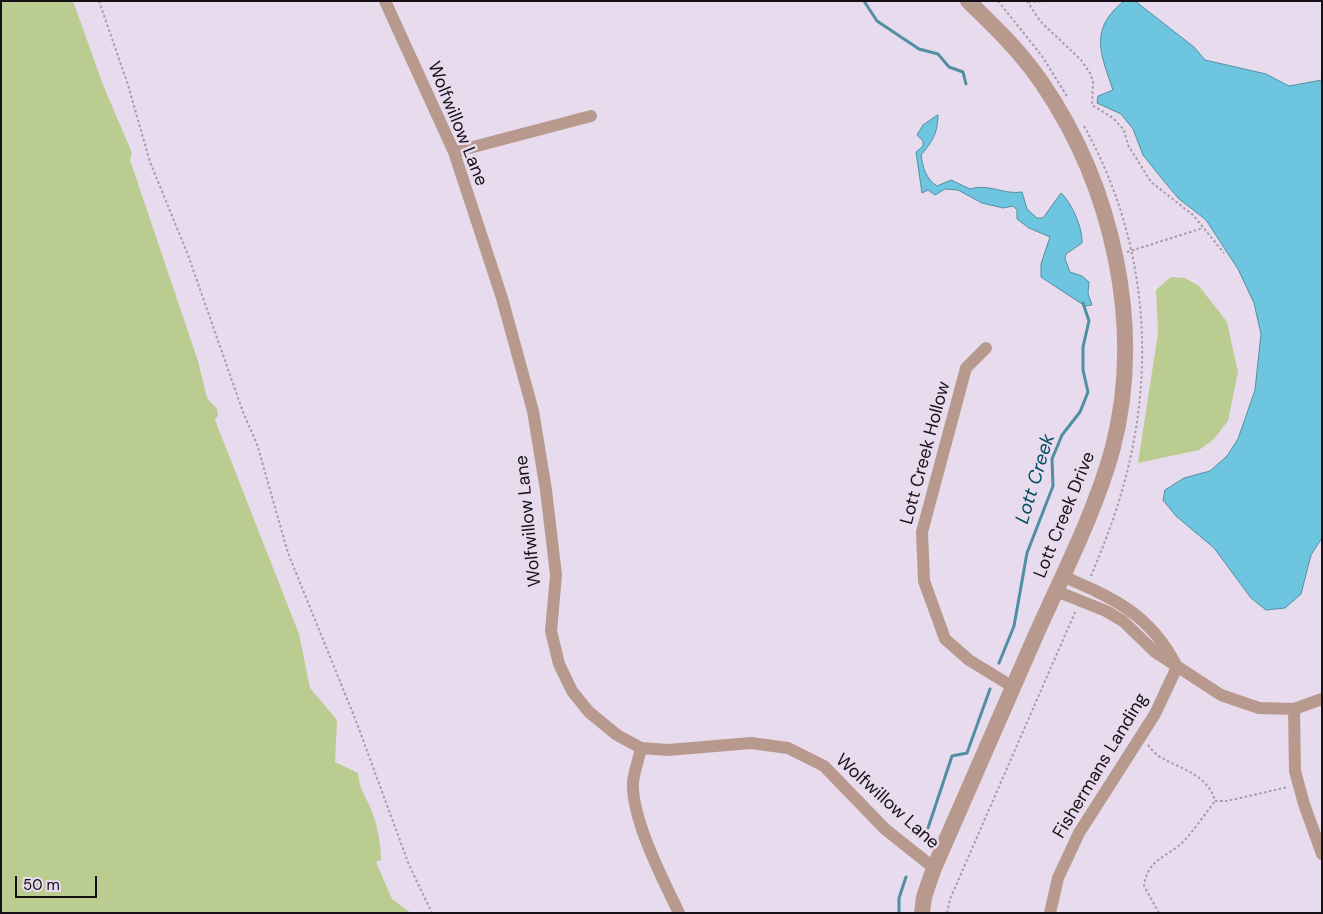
<!DOCTYPE html>
<style>
body{margin:0}
#map{position:relative;width:1323px;height:914px;overflow:hidden;background:#e7dbed;font-family:"DM Sans",sans-serif}
canvas{display:block}
.frame{position:absolute;inset:0;border:2px solid #141016;pointer-events:none}
.scale{position:absolute;left:15px;top:876px;width:82px;height:22px;box-sizing:border-box;border:2px solid #141016;border-top:0;padding-left:6px;font-size:15px;line-height:18px;white-space:nowrap;color:#141016;-webkit-text-stroke:4px #e7dbed;paint-order:stroke}
</style>
<div id="map">
<canvas width="1323" height="914"></canvas>
<div class="frame"></div>
<div class="scale">50 m</div>
</div>
<script>
const g = document.querySelector('canvas').getContext('2d');
g.lineJoin = 'round';
function fillPath(path, color) { g.fillStyle = color; g.fill(path, 'evenodd'); }
function stroke(path, color, width, dash) { g.strokeStyle = color; g.lineWidth = width; g.lineCap = dash ? 'butt' : 'round'; g.setLineDash(dash || []); g.stroke(path); }
function label(font, color, halo, rows, align = 'center') {
  g.font = font + ' "DM Sans",sans-serif'; g.lineWidth = 5; g.setLineDash([]); g.textBaseline = 'middle'; g.strokeStyle = halo; g.fillStyle = color; for (const [text, x, y, turn = 0] of rows) {
    g.save(); g.translate(x, y); g.rotate((+turn || 0) * Math.PI / 180); g.textAlign = isNaN(turn) ? turn : align; if (halo) g.strokeText(text, 0, 0); g.fillText(text, 0, 0); g.restore();
  }
}
fillPath(new Path2D(`
 M1,1H73L103,85L132,153L130,160L198,361L207,398L217,409L218,415L215,420L299,634L310,688L337,720L335,762L358,773C359,790 369,801 374,817C378,830 381,846 381,860L376,862L392,899L411,913H1Z
 M1171,277L1185,278L1199,286L1227,322L1238,372L1228,421L1213,440L1199,450L1138,463L1158,333L1156,290Z`), '#bbcc91');
const water = new Path2D(`
 M1124,1H1135L1194,47L1205,60L1266,74L1289,86L1322,80V538L1311,555L1301,594L1285,608L1266,610L1251,598L1214,548L1176,516L1163,500L1165,490L1184,478L1210,471L1227,456L1238,439L1255,390L1261,334L1254,303L1238,269L1206,220L1178,198L1159,175L1143,155L1133,129L1121,114L1097,103L1098,96L1113,90C1100,52 1089,29 1124,1Z
 M938,115C938,133 932,142 921,155C923,168 926,179 937,186L951,180L970,189C988,183 1004,195 1022,192L1027,209L1037,218H1043L1061,193C1072,203 1083,229 1082,243L1066,254L1065,259L1070,272L1082,276L1089,282L1088,294L1092,305L1085,306L1041,277V264L1050,237L1029,228L1017,219V210L1013,206L1003,208L982,203L958,190L945,189L935,195L928,190L922,193L916,152L923,146V141L917,135L923,125Z`);
fillPath(water, '#6dc5df');
stroke(water, '#528fa3', 1);
stroke(new Path2D(`
 M864,1L877,21L919,49L938,54L949,67L963,72L966,84
 M999,663L1014,626L1027,553L1053,486L1052,459L1062,435L1080,412L1088,392L1083,370V347L1089,321L1083,303
 M928,828L952,756L967,753L990,689
 M899,913V898L906,877`), '#528fa3', 3);
stroke(new Path2D(`
 M99,1L128,85L150,162L188,255L243,412L257,444L288,553L356,721L409,865L432,913
 M998,1L1042,56L1068,98
 M1027,1L1040,21L1081,60L1090,73L1093,82L1092,105L1113,118L1124,130L1128,145L1151,182L1193,215L1224,253
 M1028,2L1048,1
 M1084,126C1147,239 1158,370 1121,494C1113,522 1102,549 1091,576
 M1127,252L1203,228
 M1148,745C1152,750 1157,756 1162,758C1182,769 1209,776 1215,801
 M1215,801H1227L1288,787
 M947,913L950,899L1076,610
 M1159,913L1144,886C1148,858 1167,858 1184,841C1195,829 1205,814 1215,801`), '#a59ba9', 2, [2.5, 2.5]);
stroke(new Path2D(`
 M385,1L454,152L502,298L533,411L546,490L556,575L551,631L559,664L572,691L589,712L617,735L641,748L668,750L751,743L788,748L824,766L885,829L934,868
 M454,152L591,116
 M986,348L966,368L922,532L924,581L945,639L969,660L1013,687
 M1062,576C1113,598 1149,613 1176,665
 M1056,591L1106,611L1123,621L1155,652L1221,695L1259,708L1294,709L1322,699
 M1294,709L1295,771L1304,804L1322,854
 M641,748C639,759 634,771 633,782C631,818 663,880 679,913
 M1050,913L1058,878L1079,833L1155,714L1177,667`), '#b8998d', 12);
stroke(new Path2D(`
 M922,913L924,897L934,868C968,791 1001,714 1035,637C1062,576 1094,515 1112,451C1145,328 1113,187 1042,83C1021,52 995,27 968,1`), '#b8998d', 16);
label('18px', '#141016', '#e7dbed', [
 ["Wolfwillow Lane",457,124,68],
 ["Lott Creek Hollow",926,453,-75],
 ["Lott Creek Drive",1065,515,-68],
 ["Wolfwillow Lane",529,521,-96],
 ["Fishermans Landing",1101,766,-59],
 ["Wolfwillow Lane",887,802,42]
]);
label('italic 19px', '#005062', '#e7dbed', [
 ["Lott Creek",1036,479,-73]
]);
</script>
